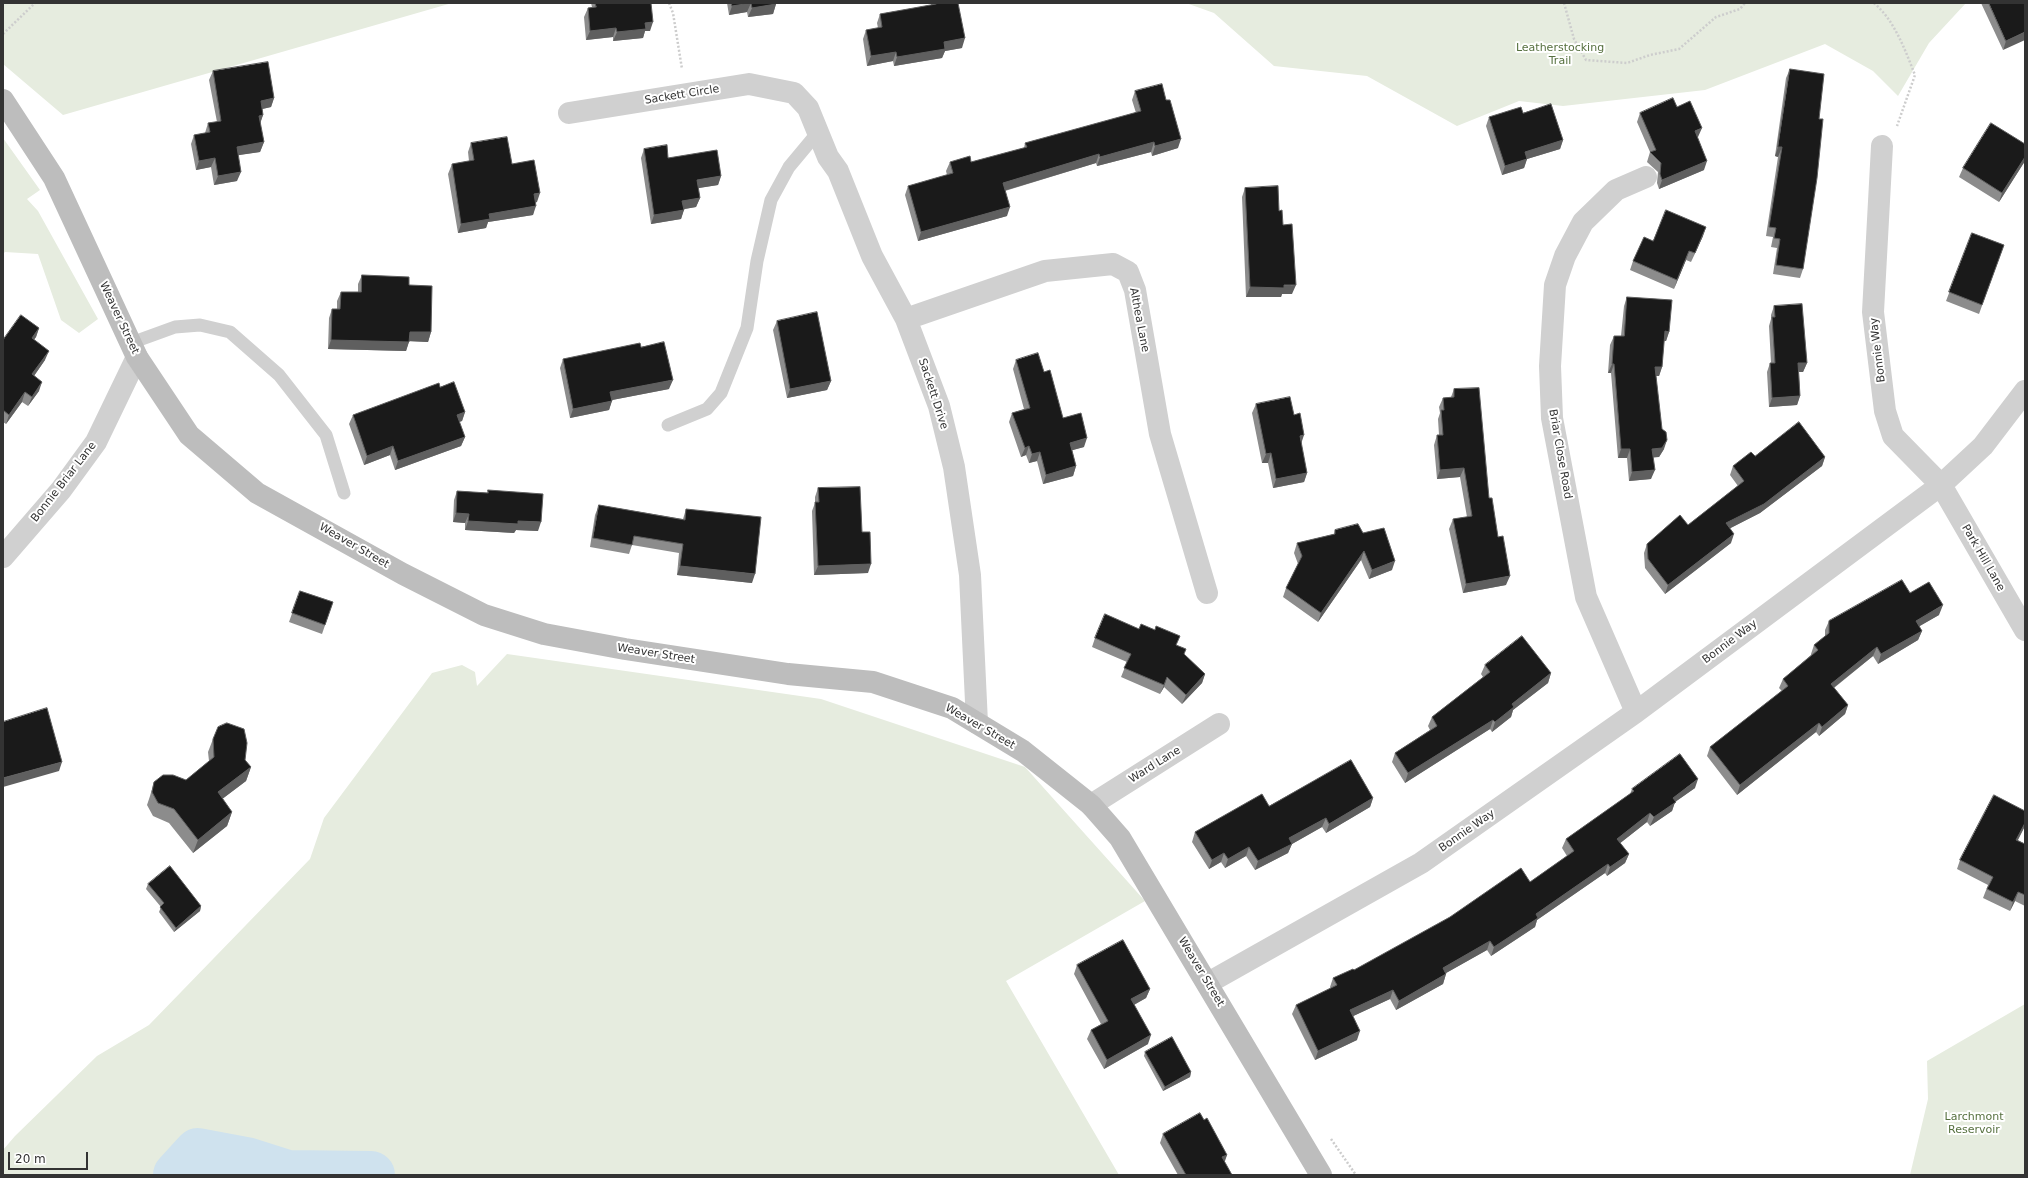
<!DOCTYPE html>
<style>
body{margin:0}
#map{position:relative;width:2028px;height:1178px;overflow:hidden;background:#fff;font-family:"DejaVu Sans",sans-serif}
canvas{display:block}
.frame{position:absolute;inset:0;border:4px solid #333;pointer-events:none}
.scale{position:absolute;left:8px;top:1152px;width:80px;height:18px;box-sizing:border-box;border:2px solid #333;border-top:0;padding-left:5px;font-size:12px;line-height:14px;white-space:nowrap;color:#333;-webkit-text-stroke:3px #fff;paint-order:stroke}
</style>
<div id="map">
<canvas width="2028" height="1178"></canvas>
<div class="frame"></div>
<div class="scale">20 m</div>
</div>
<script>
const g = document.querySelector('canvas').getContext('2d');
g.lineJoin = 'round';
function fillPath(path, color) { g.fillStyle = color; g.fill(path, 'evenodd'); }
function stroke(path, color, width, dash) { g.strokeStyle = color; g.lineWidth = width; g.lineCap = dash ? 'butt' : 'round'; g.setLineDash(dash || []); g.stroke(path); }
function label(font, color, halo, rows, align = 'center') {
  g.font = font + ' "DejaVu Sans",sans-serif'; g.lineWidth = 4; g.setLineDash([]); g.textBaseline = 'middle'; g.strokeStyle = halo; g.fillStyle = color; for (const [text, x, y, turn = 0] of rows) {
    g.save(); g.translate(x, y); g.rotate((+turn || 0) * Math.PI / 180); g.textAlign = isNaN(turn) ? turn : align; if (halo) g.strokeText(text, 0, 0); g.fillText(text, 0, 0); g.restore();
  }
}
fillPath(new Path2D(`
 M3,3H452L63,115L3,64Z
 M1186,3H1966L1929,43L1898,96L1873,71L1825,44L1705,90L1563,106L1519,101L1457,126L1367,76L1274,66L1214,13Z
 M3,138L40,190L27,199L38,211L98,319L79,333L61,320L38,254L5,252L3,254Z
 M507,654L821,699L1025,767L1145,901L1006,981L1119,1175H3V1150L15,1136L97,1056L149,1025L310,859L324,818L432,673L462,665L475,672L477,686Z
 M2025,1004V1175H1910L1928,1099L1927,1061Z`), '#e6ecdf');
stroke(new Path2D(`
 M177,1175L198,1152L246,1161L287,1174L371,1175`), '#cfe2ee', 48);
stroke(new Path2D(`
 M669,3L673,13L682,69
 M1564,3L1574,39L1586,60L1627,63L1650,55L1679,49L1716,17L1740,9L1745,3
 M1874,3C1895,21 1905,50 1915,75L1897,126
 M3,34L35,3
 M1331,1139L1356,1175`), '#cdcdcd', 2.5, [2, 2]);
stroke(new Path2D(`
 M131,343L175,327L200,325L230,332L279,375L326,435L344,493
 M668,425L707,409L721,393L747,328L757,261L771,200L789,167L819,131`), '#d0d0d0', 13);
stroke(new Path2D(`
 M569,113L749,84L794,93L808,108L828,157L838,171L872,256L906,319L939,406L954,467L970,575L977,723
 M1882,146L1873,312L1885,411L1893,436L1941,485L2025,630
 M906,319L1045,271L1113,264L1128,272L1135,290L1160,434L1207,593
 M3,557L61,490L96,442L137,357
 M1636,712L1586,597L1552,418L1550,366L1555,285L1565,256L1583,222L1616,190L1646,177
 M1091,805L1219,724
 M1208,983L1421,863L1636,712L1941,485L1983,446L2025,391`), '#d0d0d0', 22);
stroke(new Path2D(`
 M3,100L54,178L137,357L189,435L257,493L403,574L484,615L544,634L625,649L788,674L873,682L952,708L1023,751L1091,805L1120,838L1321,1175`), '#bdbdbd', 22);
fillPath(new Path2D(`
 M591,3H651L650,31H645L643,38L613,41V37L586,40L584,17L588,8L592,7Z
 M727,3H776V4L773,14L748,17L747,12L729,15Z
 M931,3H958L962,48L945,51L942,58L894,66L893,61L867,66L863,39L866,30L878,28L877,23L880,14L931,5Z
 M1981,3H2025L2003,50Z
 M1790,69L1819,119L1803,269L1800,278L1773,274L1777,248L1771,247L1773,237L1766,236L1778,157L1775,156L1786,78Z
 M213,71L274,98L271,107L262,109L263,115L260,123L264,142L260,152L238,155L237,181L214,185L211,167L196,170L191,144L194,135L205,133L208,123L217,122L209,80Z
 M1135,91L1178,148L1152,156L1151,152L1097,166L1096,163L1005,191L1007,216L918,241L905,195L908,186L947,175L946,171L950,162H971L1024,148L1025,143L1136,113L1132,100Z
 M1677,107L1698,137L1697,138L1704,170L1659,189L1657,183L1658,172L1647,162L1650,152L1637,122L1640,113Z
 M1523,113L1563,140L1560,149L1527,159L1524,168L1502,175L1486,126L1489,117Z
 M471,143L512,164L537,202L535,203L533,215L488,222L486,228L458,233L448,174L452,164L469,161L468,152Z
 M2025,144V161L1999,202L1959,177L1963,168Z
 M644,149L721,176L718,185L698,188L700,198L696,207L684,209L681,219L651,224L641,158Z
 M1245,188L1279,211L1283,225L1292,294H1282L1281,297H1246L1242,197Z
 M1972,233L2004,245L1979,314L1946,301Z
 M1703,236L1691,262L1686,260L1674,289L1630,270L1633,261L1653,241Z
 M362,275L409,285L431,332L428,342L409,341L406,351L328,349L329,318L332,309H337V301L341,292H358V284Z
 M1627,297L1669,332L1666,341H1664L1662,367L1659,376H1656L1664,449L1659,457H1653L1651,479L1629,481L1627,458H1618L1611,373H1608L1610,345L1614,336H1621L1624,306Z
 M1774,306L1807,363L1803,372H1799L1800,396L1797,405L1769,407L1767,372L1770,363H1771L1769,326L1771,319V315Z
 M777,321L831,381L827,390L787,398L773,330Z
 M39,328L36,337L34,340L45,360L34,376L39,391L28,406L22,402L6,424L3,422V340Z
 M641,347L669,389L612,400L609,410L570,418L560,368L563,359Z
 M1016,360L1044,372L1063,418L1084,447L1072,450L1076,466L1073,476L1043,484L1037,461L1029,463L1026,455L1021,457L1009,422L1012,413L1024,409L1013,369Z
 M440,387L465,412L462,421L459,422L465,437L461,446L395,470L390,455L364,465L349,424L353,415Z
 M1454,389L1489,498L1506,585L1463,593L1449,529L1453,519L1467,517L1460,477L1437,479L1434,445L1437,435H1439L1438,419L1440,413L1439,407L1443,398L1451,397Z
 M1256,404L1294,415L1301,444L1307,473L1304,482L1273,488L1268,463H1262L1252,413Z
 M1755,456L1825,457L1822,466L1760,513L1730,528L1731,543L1665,594L1645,568L1644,553L1647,544L1688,525L1738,486L1730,475L1733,466Z
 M818,488L862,532L868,573L814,575L812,511L815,503V497Z
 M488,490L538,531L516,530L514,533L465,530V523L453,522L454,500L457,491L487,493Z
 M599,505L683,519L686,509L752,583L677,575L679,553L632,545L629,554L590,547L595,515Z
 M1335,530L1363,533L1392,570L1369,579L1361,560L1318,622L1283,597L1286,588L1298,564L1294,553L1297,543L1334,534Z
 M300,591L333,602L322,634L289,622Z
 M1910,593L1939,615L1919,626L1922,631L1918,640L1878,664L1873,656L1834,688L1848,705L1845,714L1819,736L1816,732L1737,795L1707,756L1710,747L1782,691L1779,688L1783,679L1811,655V654L1814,645L1825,636V630L1829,621Z
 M1139,629L1176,645L1184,654L1205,674L1202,683L1182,704L1164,687L1160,694L1121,677L1127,662L1092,647L1095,638Z
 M1485,665L1551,673L1548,683L1513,710L1511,717L1492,732L1490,729L1405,783L1392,762L1395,753L1430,730L1428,726L1432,717L1483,677L1481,674Z
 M213,739L245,760L251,767L246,781L222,799L232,812L227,826L193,853L169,823L153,816L147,805L150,796L154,782L186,780L209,761L208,752Z
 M1695,788L1675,802L1672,811L1650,826L1647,822L1620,843L1629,854L1625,863L1607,876L1605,873L1537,920L1535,927L1491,956L1487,950L1446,973V974L1443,984L1396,1010L1390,999L1353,1016L1357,1040L1315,1060L1292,1014L1296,1005L1331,989L1330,987L1333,978L1354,970L1530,882L1567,856L1562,848L1566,839L1630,794L1632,789Z
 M1373,798L1370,807L1326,833L1322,827L1292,844L1288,853L1255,870L1246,856L1225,868L1221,862L1209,869L1192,842L1195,832L1269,806Z
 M2025,811V826L2018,840L2025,844V906L2015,901L2010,911L1983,898L1988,885L1957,869L1960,860Z
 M148,884L201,906L200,911L174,932L159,912L161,907L146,889Z
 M1077,965L1150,989L1146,998L1134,1005L1148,1044L1104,1069L1087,1039L1091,1030L1101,1024L1074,974Z
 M1145,1052L1191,1072L1190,1077L1163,1091L1144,1056Z
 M1163,1134L1227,1155L1224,1161L1232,1175H1178L1160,1143Z`), '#8c8c8c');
fillPath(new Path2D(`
 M751,3L747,12L729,15L732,6Z
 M776,4L773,14L748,17L752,8Z
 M653,22L650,31H645L643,38L613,41L617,32L645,23Z
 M616,28L613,37L586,40L590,31Z
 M2025,32V40L2003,50L2006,41Z
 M965,38L962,48L945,51L942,58L894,66L897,57L944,42Z
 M896,52L893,61L867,66L871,56Z
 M274,98L271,107L258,110L261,101Z
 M263,115L260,124L259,116Z
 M1702,128L1698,137L1691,140L1695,131Z
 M1181,139L1178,148L1152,156L1155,146Z
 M1563,140L1560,149L1527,159L1524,168L1502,175L1505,166L1525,152Z
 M264,142L260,152L233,156L237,147Z
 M1154,142L1151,152L1097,166L1100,157Z
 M1778,147H1782L1778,157L1775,156Z
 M1099,154L1096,163L1000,192L1003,183Z
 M2025,157V161L1999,202L2002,193Z
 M215,158L211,167L196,170L199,161Z
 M1707,161L1704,170L1659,189L1662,180Z
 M241,172L237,181L214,185L218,176Z
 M721,176L718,185L693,189L697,180Z
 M540,193L537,202L530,203L534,194Z
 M700,198L696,207L679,210L682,201Z
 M536,206L533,215L488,222L486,228L458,233L461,224L489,214Z
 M1010,207L1007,216L918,241L921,232Z
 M684,210L681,219L651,224L654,215Z
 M1706,227L1703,236L1691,262L1695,253Z
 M1689,251L1686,260L1674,289L1677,280Z
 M1296,285L1292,294H1282L1281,297H1246L1250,287Z
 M39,328L36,337L28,347L32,338Z
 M1665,331L1669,332L1666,341L1661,340Z
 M410,332H431L428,342L406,341Z
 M331,340L409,342L406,351L328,349Z
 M49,351L45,360L29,383L32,374Z
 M1798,363H1807L1803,372H1795Z
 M1612,364H1614L1611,373H1608Z
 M1655,367H1662L1659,376H1652Z
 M673,380L669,389L607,401L610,392Z
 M831,381L827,390L787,398L790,389Z
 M42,382L39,391L28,406L32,397Z
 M25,392L22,402L6,424L9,415Z
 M1800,396L1797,405L1769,407L1772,398Z
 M612,401L609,410L570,418L573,409Z
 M465,412L462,421L453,424L457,415Z
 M1304,435L1301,444L1300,436Z
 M465,437L461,446L395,470L398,461Z
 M1087,438L1084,447L1066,452L1070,443Z
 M1667,440L1664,449L1659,457L1649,458L1652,449Z
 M393,446L390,455L364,465L367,456Z
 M1029,446L1026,455L1021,457L1025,448Z
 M1621,449H1630L1627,458H1618Z
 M1040,452L1037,461L1029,463L1032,454Z
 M1271,453L1268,463H1262L1266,454Z
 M1825,457L1822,466L1760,513L1723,532L1726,523Z
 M1076,466L1073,476L1043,484L1046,475Z
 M1464,468L1460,477L1437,479L1440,470Z
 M1655,470L1651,479L1629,481L1632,472Z
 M1307,473L1304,482L1273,488L1276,479Z
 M456,513L469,514L465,523L453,522Z
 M468,521H518L541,522L538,531L516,530L514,533L465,530Z
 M1734,534L1731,543L1665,594L1668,585Z
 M1364,551L1361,560L1318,622L1321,613Z
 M1395,561L1392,570L1369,579L1372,570Z
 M871,564L868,573L814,575L818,566Z
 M680,566L755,574L752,583L677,575Z
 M1510,576L1506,585L1463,593L1466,584Z
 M1943,605L1939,615L1913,630L1916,621Z
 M1922,631L1918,640L1878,664L1881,654Z
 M1877,647L1873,656L1827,693L1831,684Z
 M1551,673L1548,683L1513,710L1511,717L1492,732L1495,722L1512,704Z
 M1205,674L1202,683L1182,704L1186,695Z
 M1167,677L1164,687L1160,694L1164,685Z
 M1848,705L1845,714L1819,736L1822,727Z
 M1493,720L1490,729L1405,783L1408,773Z
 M1819,723L1816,732L1737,795L1740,785Z
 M62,762L59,771L3,787V778Z
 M251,767L246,781L213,806L218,792Z
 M1698,779L1695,788L1675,802L1672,811L1650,826L1654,817L1673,798Z
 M1373,798L1370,807L1326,833L1329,824Z
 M232,812L227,826L193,853L198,840Z
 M1650,813L1647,822L1614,848L1617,839Z
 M1326,818L1322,827L1292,844L1288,853L1255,870L1258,861L1289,838Z
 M2025,823V826L2013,849L2016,840Z
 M1249,847L1246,856L1225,868L1228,859Z
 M1224,853L1221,862L1209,869L1212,860Z
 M1629,854L1625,863L1607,876L1610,867Z
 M1608,864L1605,873L1537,920L1535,927L1491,956L1494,947L1536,914Z
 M2018,892L2015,901L2010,911L2013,902Z
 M201,906L200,911L174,932L176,928Z
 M1490,941L1487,950L1439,977L1443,968Z
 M1446,974L1443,984L1396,1010L1399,1001Z
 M1150,989L1146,998L1128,1008L1131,999Z
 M1393,990L1390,999L1347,1019L1350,1010Z
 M1360,1031L1357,1040L1315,1060L1318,1051Z
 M1151,1035L1148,1044L1104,1069L1107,1060Z
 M1191,1072L1190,1077L1163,1091L1165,1087Z
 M1227,1155L1224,1164L1222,1157Z`), '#5f5f5f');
const building = new Path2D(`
 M595,3H651L653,22L645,23L646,29L617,32L616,28L590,31L588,8L596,7Z
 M732,3H776V4L752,8L751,3L732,6Z
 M936,3H958L965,38L944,42L945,49L897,57L896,52L871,56L866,30L882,27L880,14L936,4Z
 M1989,3H2025V32L2006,41Z
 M268,62L274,98L261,101L263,115L259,116L264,142L237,147L241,172L218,176L215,158L199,161L194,135L210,132L208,123L221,121L213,71Z
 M1790,69L1824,74L1819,119H1823L1817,178L1803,269L1776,265L1780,239L1774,238L1776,228L1769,227L1782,147H1778Z
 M1162,84L1166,100H1170L1181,139L1155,146L1154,142L1100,157L1099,154L1003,183L1010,207L921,232L908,186L953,173L950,162L970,156L971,162L1027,147L1025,143L1141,111L1135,91Z
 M1673,98L1677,107L1690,101L1702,128L1695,131L1707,161L1662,180L1660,174L1661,163L1650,152L1656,150L1640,113Z
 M1551,104L1563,140L1525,152L1527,159L1505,166L1489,117L1521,107L1523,113Z
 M1991,123L2025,144V157L2002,193L1963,168Z
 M507,137L512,164L534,160L540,193L534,194L536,206L489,214L490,219L461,224L452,164L474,160L471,143Z
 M667,145L668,158L717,150L721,176L697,180L700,198L682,201L684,210L654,215L644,149Z
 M1278,186L1279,211L1282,210L1283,225L1292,224L1296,285H1284V288L1250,287L1245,188Z
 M1666,210L1706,227L1695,253L1689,251L1677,280L1633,261L1644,237L1653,241Z
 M1972,233L2004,245L1982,305L1949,292Z
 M362,275L409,277V285L432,286L431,332H410L409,342L331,340L332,309H340L341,292H361Z
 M1627,297L1672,300L1669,332L1665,331L1662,367H1655L1662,429L1666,432L1667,440L1662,448L1652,449L1655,470L1632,472L1630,449H1621L1614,364H1612L1614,336H1624Z
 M1802,304L1807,363H1798L1800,396L1772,398L1770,363H1775L1772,317H1775L1774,306Z
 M817,312L831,381L790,389L777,321Z
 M21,315L39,328L32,338L49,351L32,374L42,382L32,397L25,392L9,415L3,410V340Z
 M664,342L673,380L610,392L612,401L573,409L563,359L640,343L641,347Z
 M1038,353L1044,372L1050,370L1063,418L1081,413L1087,438L1070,443L1076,466L1046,475L1040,452L1032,454L1029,446L1025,448L1012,413L1030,408L1016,360Z
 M454,382L465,412L457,415L465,437L398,461L393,446L367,456L353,415L439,383L440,387Z
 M1479,388L1489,498H1492L1498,537L1503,536L1510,576L1466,584L1453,519L1472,516L1464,468L1440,470L1437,435H1443L1441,410H1444L1443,398L1454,397V389Z
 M1290,397L1294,415L1300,413L1304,435L1300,436L1307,473L1276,479L1271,453L1266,454L1256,404Z
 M1799,422L1825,457L1764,504L1726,523L1734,534L1668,585L1648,559L1647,544L1680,515L1688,525L1744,481L1733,466L1751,452L1755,456Z
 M860,487L862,532H870L871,564L818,566L815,502H819L818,488Z
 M488,490L543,494L541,522L518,521V524L468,521L469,514L456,513L457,491L488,493Z
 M599,505L685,520L686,509L761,517L755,574L680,566L683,544L634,536L632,545L593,538Z
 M1358,524L1363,533L1384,528L1395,561L1372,570L1364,551L1321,613L1286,588L1302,556L1297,543L1335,534V530Z
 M1902,580L1910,593L1929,582L1943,605L1916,621L1922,631L1881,654L1877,647L1831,684L1848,705L1822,727L1819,723L1740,785L1710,747L1788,686L1783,679L1818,650L1814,645L1829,633V621Z
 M300,591L333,602L325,625L292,613Z
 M1105,614L1139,629L1141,624L1155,630L1156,626L1180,636L1176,645L1186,649L1184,654L1205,674L1186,695L1167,677L1164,685L1124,668L1131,654L1095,638Z
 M1522,636L1551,673L1512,704L1514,707L1495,722L1493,720L1408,773L1395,753L1437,726L1432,717L1490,672L1485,665Z
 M47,708L62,762L3,778V722Z
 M227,723L244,729L247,743L245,760L251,767L218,792L232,812L198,840L174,809L158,803L152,792L154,782L163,775H173L186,780L214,757L213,739L218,727Z
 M1680,754L1698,779L1673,798L1676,802L1654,817L1650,813L1617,839L1629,854L1610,867L1608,864L1536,914L1538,918L1494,947L1490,941L1443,968L1446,974L1399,1001L1393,990L1350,1010L1360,1031L1318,1051L1296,1005L1337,985L1333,978L1353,969L1354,970L1450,917L1521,868L1530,882L1574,851L1566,839L1634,791L1632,789Z
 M1351,760L1373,798L1329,824L1326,818L1289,838L1292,844L1258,861L1249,847L1228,859L1224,853L1212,860L1195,832L1262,794L1269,806Z
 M1994,795L2025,811V823L2016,840L2025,844V895L2018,892L2013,902L1987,889L1993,877L1960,860Z
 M170,866L201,906L176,928L160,907L164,903L148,884Z
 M1123,940L1150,989L1131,999L1151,1035L1107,1060L1091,1030L1108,1021L1077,965Z
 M1172,1037L1191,1072L1165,1087L1145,1052Z
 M1200,1113L1204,1120L1207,1118L1227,1155L1222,1157L1232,1175H1185H1186L1163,1134Z`);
fillPath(building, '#1a1a1a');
stroke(building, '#5f5f5f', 1);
label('11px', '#56703f', '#fff', [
 ["Leatherstocking",1560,48],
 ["Trail",1560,61],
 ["Larchmont",1974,1117],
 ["Reservoir",1974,1130]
]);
label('11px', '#333', '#fff', [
 ["Sackett Circle",682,95,-9],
 ["Weaver Street",119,318,65],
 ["Althea Lane",1139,320,79],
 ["Bonnie Way",1878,350,-97],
 ["Sackett Drive",933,394,72],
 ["Briar Close Road",1560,454,80],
 ["Bonnie Briar Lane",64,482,-52],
 ["Weaver Street",354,546,30],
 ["Park Hill Lane",1983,558,60],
 ["Bonnie Way",1730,642,-37],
 ["Weaver Street",656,654,9],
 ["Weaver Street",980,727,30],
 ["Ward Lane",1155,765,-32],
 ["Bonnie Way",1467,831,-35],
 ["Weaver Street",1201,972,59]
]);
</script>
